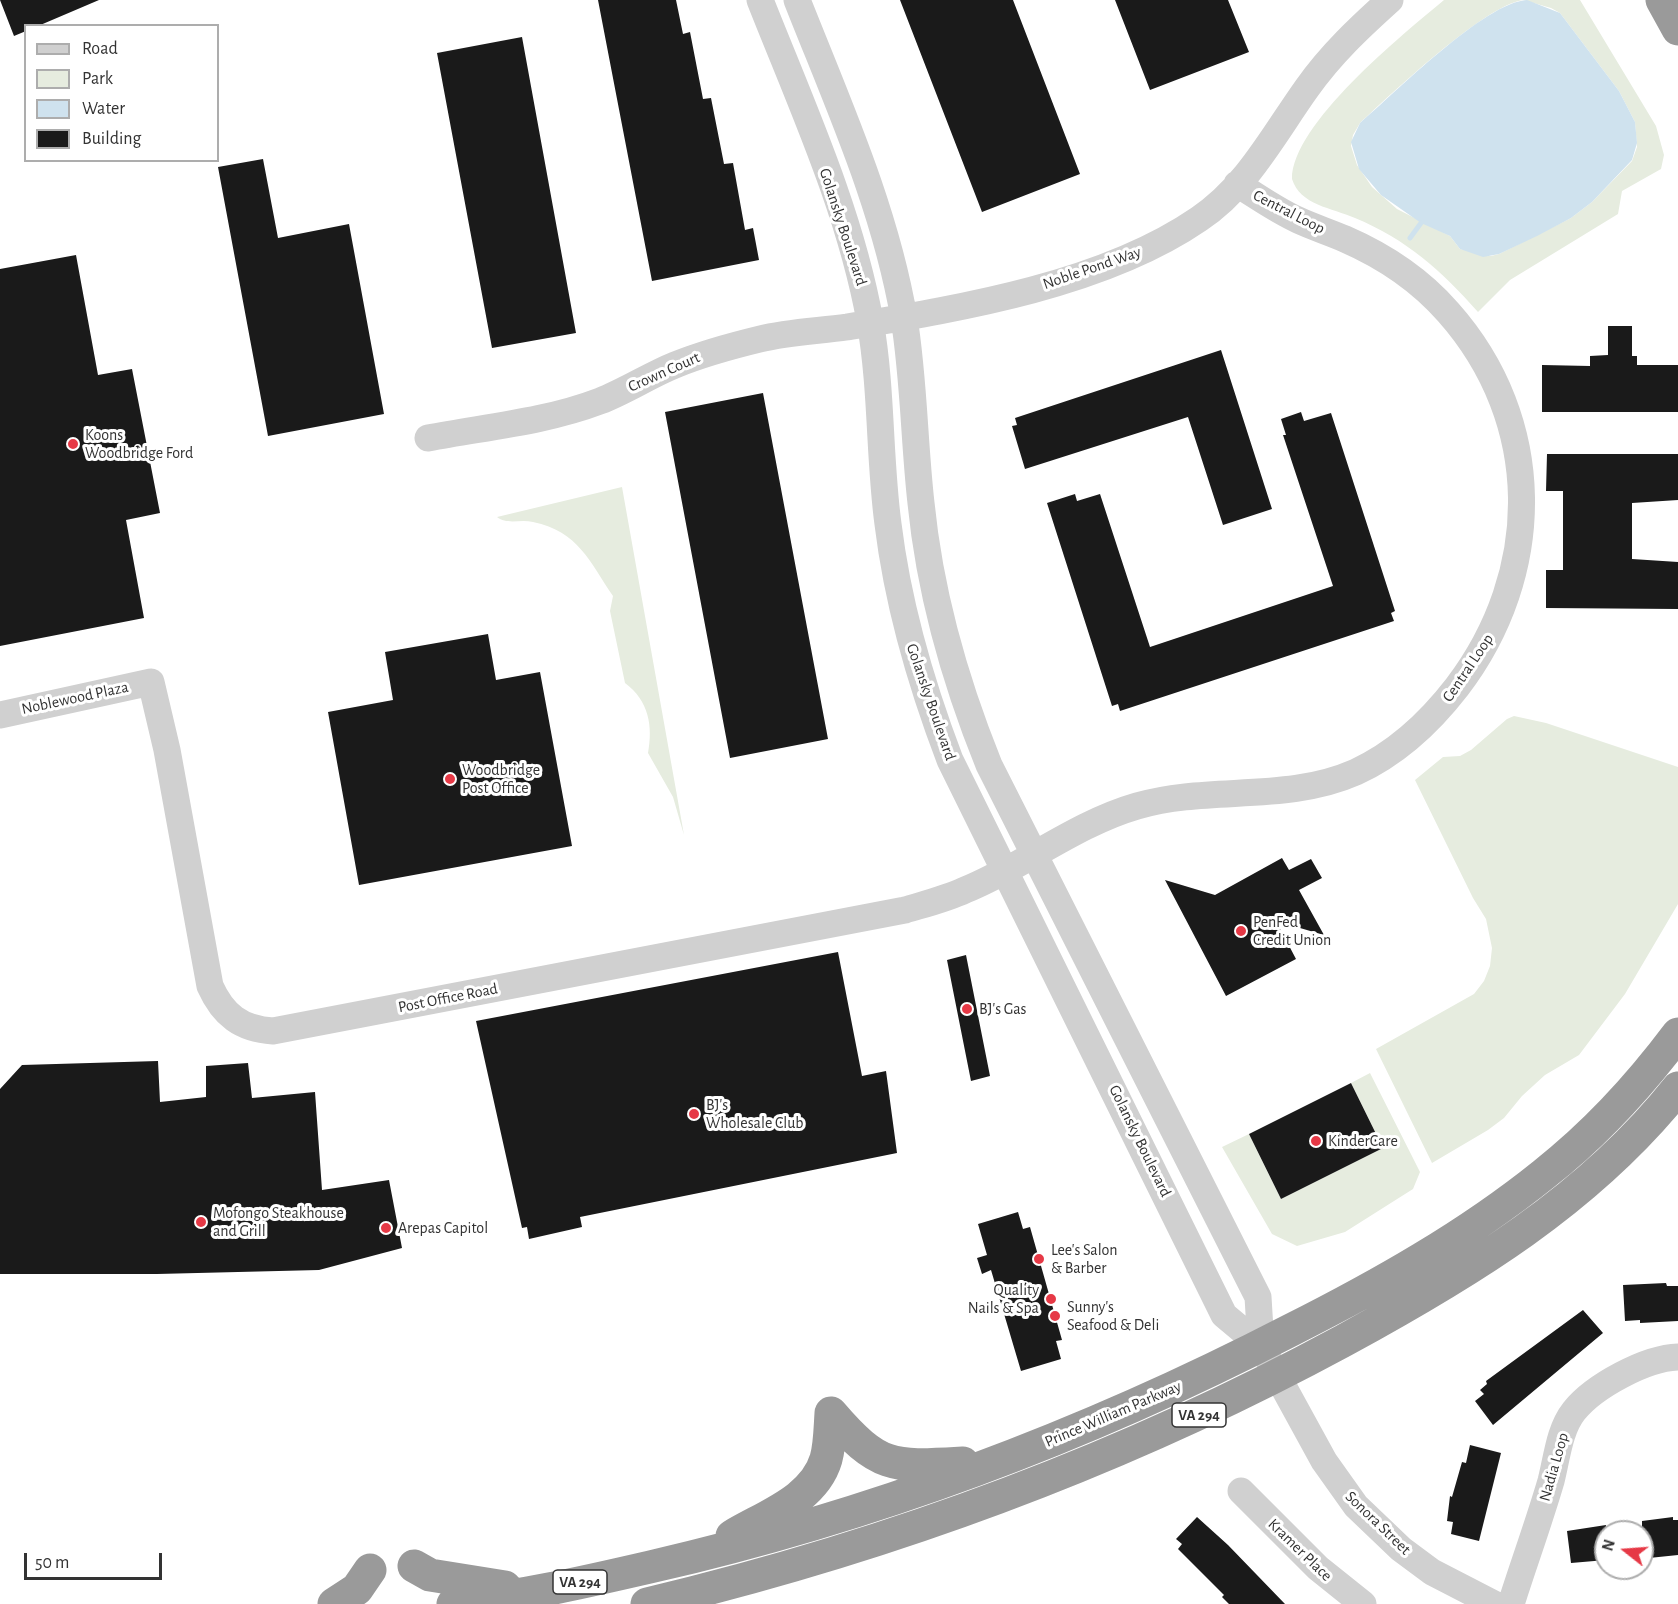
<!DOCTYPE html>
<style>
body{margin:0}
#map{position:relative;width:1678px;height:1604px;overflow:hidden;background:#fff;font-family:"Alegreya Sans",sans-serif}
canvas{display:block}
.legend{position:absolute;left:24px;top:24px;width:195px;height:138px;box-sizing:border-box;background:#fff;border:2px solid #adadad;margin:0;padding:8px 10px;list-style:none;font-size:18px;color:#333}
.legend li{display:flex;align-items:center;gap:12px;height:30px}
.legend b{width:30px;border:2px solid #adadad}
.north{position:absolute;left:1594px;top:1520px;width:60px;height:60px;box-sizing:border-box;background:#fff;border:2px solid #adadad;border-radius:50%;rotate:287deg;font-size:16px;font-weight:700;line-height:24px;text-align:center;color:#333}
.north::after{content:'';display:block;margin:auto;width:21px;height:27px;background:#e63946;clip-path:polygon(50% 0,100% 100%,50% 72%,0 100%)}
.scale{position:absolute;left:24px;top:1553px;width:138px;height:27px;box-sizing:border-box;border:3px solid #333;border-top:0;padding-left:8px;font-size:18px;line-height:21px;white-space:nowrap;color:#333;-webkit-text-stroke:4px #fff;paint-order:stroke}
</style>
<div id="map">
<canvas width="1678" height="1604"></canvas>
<ul class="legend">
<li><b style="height:8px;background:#d0d0d0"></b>Road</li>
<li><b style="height:16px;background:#e6ecdf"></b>Park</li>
<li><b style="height:16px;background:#cfe2ee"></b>Water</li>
<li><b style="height:16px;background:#1a1a1a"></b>Building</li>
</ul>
<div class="north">N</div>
<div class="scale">50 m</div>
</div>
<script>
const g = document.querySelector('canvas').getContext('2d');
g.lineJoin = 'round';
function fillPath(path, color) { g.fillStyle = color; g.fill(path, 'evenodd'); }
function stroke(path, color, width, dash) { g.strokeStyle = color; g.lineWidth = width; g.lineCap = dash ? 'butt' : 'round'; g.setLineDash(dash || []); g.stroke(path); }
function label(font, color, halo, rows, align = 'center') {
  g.font = font + ' "Alegreya Sans",sans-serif'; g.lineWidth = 6; g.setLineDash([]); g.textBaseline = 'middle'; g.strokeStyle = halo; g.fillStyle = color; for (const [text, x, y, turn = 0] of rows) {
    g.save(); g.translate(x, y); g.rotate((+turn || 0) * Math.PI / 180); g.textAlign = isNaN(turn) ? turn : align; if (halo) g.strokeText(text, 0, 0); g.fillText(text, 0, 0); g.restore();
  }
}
fillPath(new Path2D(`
 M1444,0H1580L1656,126L1664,155L1661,169L1622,191L1618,214L1510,280L1478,312C1442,271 1406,239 1355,218C1332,208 1300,205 1292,179C1292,124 1402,35 1444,0ZM1523,0L1551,8L1560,13L1619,91L1635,122L1637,147L1632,161L1592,202L1571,218L1499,254L1491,256L1460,249L1450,236L1397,209L1372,187L1357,165L1351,146L1353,135L1360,123C1391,94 1485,5 1523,0Z
 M622,487L684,835L673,797L648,753C653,726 649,701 625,683L610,611L613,596C589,561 579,532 533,522C520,519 507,525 497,517Z
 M1514,716L1546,723L1678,767V904L1625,994L1579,1055L1545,1075L1522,1096L1504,1118L1488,1130L1432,1163L1376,1049L1474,994L1484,981L1490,966L1492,948L1486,919L1473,898L1415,780L1443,757L1460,756L1471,750L1507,719Z
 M1370,1073L1420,1172L1413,1189L1345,1232L1297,1246L1272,1234L1222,1147L1249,1134L1281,1199L1383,1148L1351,1083Z`), '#e6ecdf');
fillPath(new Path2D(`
 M1527,0L1560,13L1619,91L1635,122L1637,143L1632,160L1592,202L1571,218L1537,236L1499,254L1483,257L1460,249L1450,236L1421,223L1381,195L1359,169L1351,142L1360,123C1394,94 1485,2 1527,0Z`), '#cfe2ee');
stroke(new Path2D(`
 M1410,238L1421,223`), '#cfe2ee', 5);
fillPath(new Path2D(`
 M0,0H99L38,26H26V31L14,36Z
 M598,0H676L683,34L690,32L703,99L711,98L724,164L733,163L745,230L753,228L759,260L652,281Z
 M900,0H1013L1080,174L982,212Z
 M1115,0H1228L1249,52L1150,90Z
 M522,37L576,333L492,348L437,53Z
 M263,159L278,238L349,224L384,414L268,436L218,167Z
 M76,255L98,375L132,369L160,513L126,520L144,618L0,646V269Z
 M1608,326H1632V356H1637V365H1678V412H1542V365L1590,366V356L1608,355Z
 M1221,350L1272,509L1223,525L1188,417L1025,469L1012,426L1017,425L1015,418Z
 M763,393L828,739L730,758L665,412Z
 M1301,412L1304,421L1331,413L1395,611L1391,613L1394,621L1120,711L1118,704L1112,706L1047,503L1075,494L1077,501L1100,494L1150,647L1333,586L1283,435H1286L1281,419Z
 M1547,454H1678V500L1632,503V559L1678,562V609L1546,608V570H1563V491H1546Z
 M488,634L496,680L540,672L572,846L359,885L328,712L393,700L385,652Z
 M1282,858L1289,870L1311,859L1322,878L1299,890L1324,935L1276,921L1296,959L1226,996L1165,880L1215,895Z
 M838,952L862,1076L886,1071L897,1153L580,1217L582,1227L529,1239L527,1227L522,1228L476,1021Z
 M966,955L990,1076L971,1081L947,960Z
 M158,1061L160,1102L206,1097V1066L248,1063L252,1098L315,1092L322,1190L389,1180L402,1248L319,1270L157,1274H0V1089L22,1065Z
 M1351,1083L1383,1148L1281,1199L1249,1134Z
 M1018,1212L1023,1229L1030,1227L1062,1340L1056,1341L1061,1359L1021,1371L991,1270L982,1274L977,1258L987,1255L978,1224Z
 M1666,1283L1667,1286H1678V1321L1640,1323V1320L1625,1321L1623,1285Z
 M1583,1310L1603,1333L1493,1425L1475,1401L1484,1394L1480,1390L1487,1384L1486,1381Z
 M1470,1445L1501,1453L1479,1541L1451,1534L1453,1522L1447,1521L1450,1496L1452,1497L1462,1462L1466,1463Z
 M1197,1517L1228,1545L1285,1604H1229L1222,1597L1224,1595L1178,1549L1182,1544L1176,1539Z
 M1673,1517V1520H1678V1555L1649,1558L1648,1555H1642V1521Z
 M1606,1525V1560L1571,1563L1567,1531Z`), '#1a1a1a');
stroke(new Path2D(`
 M760,0C801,104 850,210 870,321C882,389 879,457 888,524C898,606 921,684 950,760L1224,1315L1261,1346L1324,1461L1356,1506L1401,1549L1432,1572L1494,1604
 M797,0C838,104 885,207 904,318C914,379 914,441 921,503C930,594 955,681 989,765L1258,1297L1261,1346
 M428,438C485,427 545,422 600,401C626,391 650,375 675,365C702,354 731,346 760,339C788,332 818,331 847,327C961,308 1103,285 1199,219C1247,187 1274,134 1307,88C1331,54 1360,27 1390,0
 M0,715L151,682L167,750L210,986C223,1015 241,1029 273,1031L905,910C925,904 946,899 965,890C1024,866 1075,824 1137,806C1209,785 1286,803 1356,772C1397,753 1430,722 1457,687C1544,573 1545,421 1448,312C1420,280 1384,256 1345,239C1329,232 1313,227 1298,220C1276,210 1257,196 1237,184
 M1241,1491L1318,1568L1363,1604
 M1511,1604C1524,1563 1539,1522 1551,1481C1557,1458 1559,1430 1574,1411C1594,1386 1646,1358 1678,1357`), '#d0d0d0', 27);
stroke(new Path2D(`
 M1662,0L1678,29
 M831,1413C879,1469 893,1467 963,1463
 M732,1536C765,1516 814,1500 826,1459C830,1445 830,1428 831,1413
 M414,1566L430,1575L505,1587
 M334,1604L357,1589L370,1570
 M453,1604C519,1597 585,1582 650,1567C873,1516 1088,1435 1291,1330C1380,1285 1467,1236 1544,1174C1595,1134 1639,1086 1678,1034
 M647,1604C890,1546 1123,1460 1343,1341C1468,1273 1589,1200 1678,1088`), '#9a9a9a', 33);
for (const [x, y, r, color] of [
 [73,444,6,"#e63946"],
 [450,779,6,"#e63946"],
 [1241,931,6,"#e63946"],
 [967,1009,6,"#e63946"],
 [694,1114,6,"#e63946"],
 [1316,1141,6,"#e63946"],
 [201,1222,6,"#e63946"],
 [386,1228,6,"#e63946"],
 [1039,1259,6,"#e63946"],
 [1051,1299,6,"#e63946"],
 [1055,1316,6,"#e63946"]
]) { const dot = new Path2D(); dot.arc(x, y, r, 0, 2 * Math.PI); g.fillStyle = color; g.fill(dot); stroke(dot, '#fff', 2); }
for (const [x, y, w] of [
 [1199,1415,54],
 [580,1582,54]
]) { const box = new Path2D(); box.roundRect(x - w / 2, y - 12, w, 24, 4.5); g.fillStyle = '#fff'; g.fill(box); stroke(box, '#333', 1.5); }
label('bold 15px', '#333', null, [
 ["VA 294",1199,1415],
 ["VA 294",580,1582]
]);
label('16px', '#333', '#fff', [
 ["Central Loop",1289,212,27],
 ["Golansky Boulevard",843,227,72],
 ["Noble Pond Way",1092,268,-19],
 ["Crown Court",664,372,-24],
 ["Central Loop",1468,668,-56],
 ["Noblewood Plaza",75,698,-12],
 ["Golansky Boulevard",931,702,71],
 ["Post Office Road",448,998,-11],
 ["Golansky Boulevard",1140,1141,64],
 ["Prince William Parkway",1113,1414,-23],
 ["Nadia Loop",1554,1467,-74],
 ["Sonora Street",1378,1523,44],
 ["Kramer Place",1300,1550,44]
]);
label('16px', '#333', '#fff', [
 ["Koons",85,435],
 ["Woodbridge Ford",85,453],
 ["Woodbridge",462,770],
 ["Post Office",462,788],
 ["PenFed",1253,922],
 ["Credit Union",1253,940],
 ["BJ's Gas",979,1009],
 ["BJ's",706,1105],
 ["Wholesale Club",706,1123],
 ["KinderCare",1328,1141],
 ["Mofongo Steakhouse",213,1213],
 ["and Grill",213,1231],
 ["Arepas Capitol",398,1228],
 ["Lee's Salon",1051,1250],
 ["& Barber",1051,1268],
 ["Quality",1039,1290,"right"],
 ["Nails & Spa",1039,1308,"right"],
 ["Sunny's",1067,1307],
 ["Seafood & Deli",1067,1325]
], 'left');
</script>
